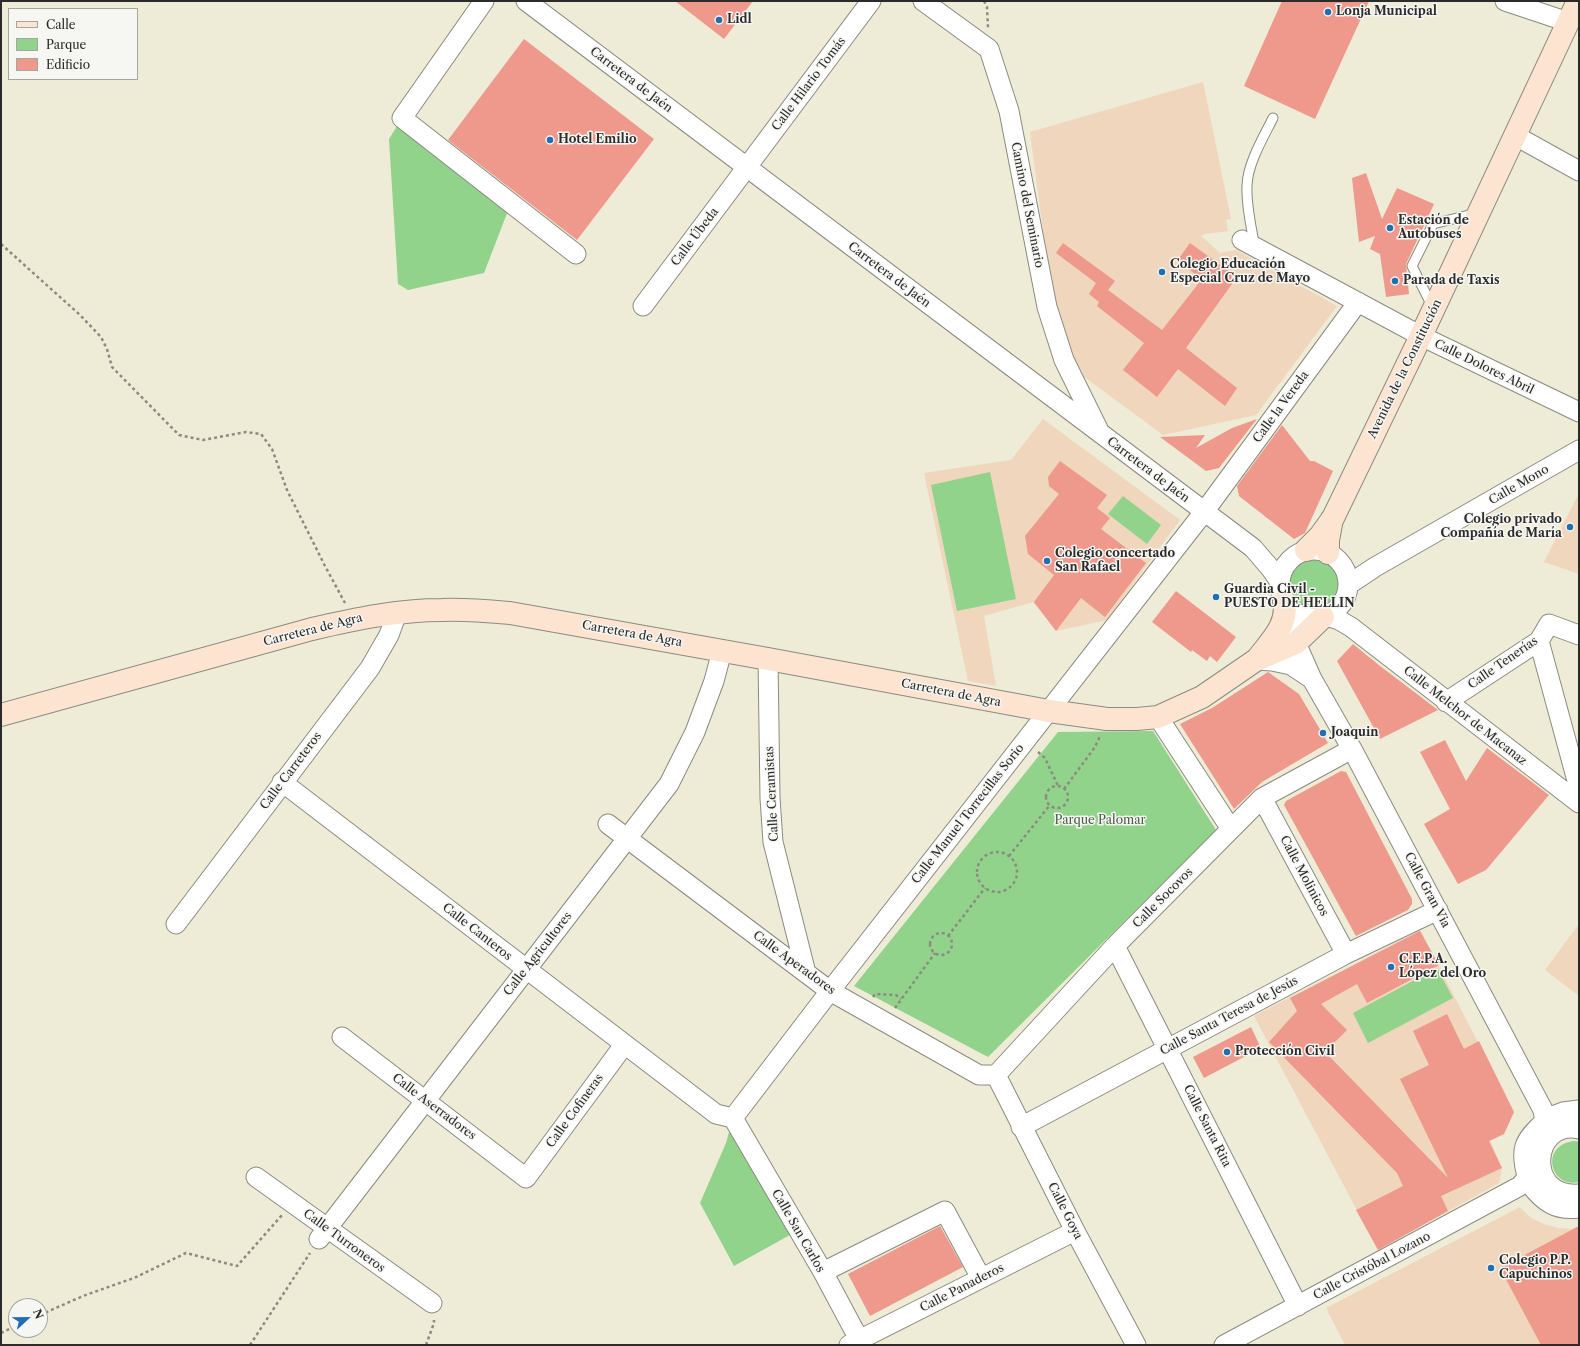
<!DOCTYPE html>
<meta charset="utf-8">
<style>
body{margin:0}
#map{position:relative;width:1580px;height:1346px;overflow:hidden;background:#eeebd6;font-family:"Libre Caslon Text",serif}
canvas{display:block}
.frame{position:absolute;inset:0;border:2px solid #2b2b2b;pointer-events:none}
.legend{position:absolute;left:8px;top:8px;width:130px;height:72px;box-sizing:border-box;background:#f6f6f2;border:1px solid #a5a5a2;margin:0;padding:5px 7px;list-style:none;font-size:12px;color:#2b2b2b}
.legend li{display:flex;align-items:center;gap:8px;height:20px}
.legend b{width:20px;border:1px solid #a5a5a2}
.north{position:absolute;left:8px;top:1298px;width:40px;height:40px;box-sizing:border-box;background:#f6f6f2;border:1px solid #a5a5a2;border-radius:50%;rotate:68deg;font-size:11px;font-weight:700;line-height:16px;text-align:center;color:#2b2b2b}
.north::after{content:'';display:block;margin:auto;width:14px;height:18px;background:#1f6fb2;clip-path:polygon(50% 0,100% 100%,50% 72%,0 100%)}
</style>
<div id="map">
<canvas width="1580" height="1346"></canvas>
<div class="frame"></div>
<ul class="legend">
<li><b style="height:5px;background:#fde4d1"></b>Calle</li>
<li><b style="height:11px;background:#91d38b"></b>Parque</li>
<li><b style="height:11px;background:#ee998c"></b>Edificio</li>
</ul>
<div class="north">N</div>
</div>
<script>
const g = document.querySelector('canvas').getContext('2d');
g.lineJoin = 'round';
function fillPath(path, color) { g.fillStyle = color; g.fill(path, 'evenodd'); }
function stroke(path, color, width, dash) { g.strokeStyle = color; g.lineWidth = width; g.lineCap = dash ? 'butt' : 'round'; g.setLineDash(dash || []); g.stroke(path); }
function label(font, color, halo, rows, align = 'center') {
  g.font = font + ' "Libre Caslon Text",serif'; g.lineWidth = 3; g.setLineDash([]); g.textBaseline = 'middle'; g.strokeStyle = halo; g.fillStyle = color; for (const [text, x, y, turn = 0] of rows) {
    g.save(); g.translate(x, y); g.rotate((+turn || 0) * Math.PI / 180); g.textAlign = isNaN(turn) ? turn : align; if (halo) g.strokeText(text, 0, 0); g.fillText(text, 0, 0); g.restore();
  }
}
fillPath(new Path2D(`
 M1203,82L1231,219L1226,220L1228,231L1205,234L1201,236L1220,253L1236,250L1337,306L1256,415L1163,435L1079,373L1051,291L1030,132Z
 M1043,419L1180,520L1107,620L1056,631L1033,602L984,616L996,686L968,681L924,473L1011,460Z
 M1579,493V574L1544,562Z
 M1579,924V996L1545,970Z
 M1420,930L1514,1112L1504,1134L1490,1141L1502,1168L1499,1183L1378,1250L1254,1016Z
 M1520,1207L1531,1218L1544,1224L1558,1228L1571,1229L1579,1226V1345H1345L1326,1308Z`), '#efd6bc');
fillPath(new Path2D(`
 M402,118L511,203L484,273L408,290L398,284L389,139Z
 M990,472L1016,599L957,611L931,485Z
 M1123,496L1161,525L1147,544L1108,514Z
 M1289 583a25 25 0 1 1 50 0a25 25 0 1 1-50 0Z
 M1153,731L1216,830L988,1057L854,986L1058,732Z
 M1437,968L1453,998L1368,1043L1353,1013Z
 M733,1118L797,1231L734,1266L700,1203L726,1143Z
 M1575,1141L1579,1142V1182C1550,1189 1539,1144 1575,1141Z`), '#91d38b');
fillPath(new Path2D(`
 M675,1H753L724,39Z
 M1282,1H1369L1315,119L1244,86Z
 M524,39L654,139L577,240L448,140Z
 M1366,173L1382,219L1397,188L1434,204L1406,264L1409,294L1386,297L1380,254L1370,249L1375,236L1359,242L1352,178Z
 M1063,243L1115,281L1108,290L1162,330L1202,279L1177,261L1190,243L1237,277L1186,348L1237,388L1225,406L1178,369L1157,397L1123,370L1144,343L1097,306L1099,302L1089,294L1096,283L1056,253Z
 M1257,419L1219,468L1206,471L1160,437L1205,435L1196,448L1232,428Z
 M1282,425L1310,461H1314L1333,471L1305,533L1294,539L1239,496L1237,486Z
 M1060,461L1107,495L1097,508L1110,518L1101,529L1146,563L1105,617L1081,598L1056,631L1034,602L1054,575L1028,554L1025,536L1059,494L1049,486L1048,477Z
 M1176,591L1236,637L1217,662L1210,656L1207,661L1192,650L1191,652L1152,622Z
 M1353,644L1380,666L1438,710L1380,739L1337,661Z
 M1268,672L1299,694L1328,743L1262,782L1234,809L1180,724L1212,708Z
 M1445,740L1466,781L1487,748L1549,795L1486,870L1458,884L1424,824L1450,809L1420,752Z
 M1341,771L1346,772L1412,899V904L1408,910L1356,936L1284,805L1286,801Z
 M1420,931L1439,965L1367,1003L1357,984L1321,1004L1347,1030L1325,1052L1448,1178L1400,1079L1429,1065L1413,1031L1447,1014L1464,1049L1479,1041L1514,1112L1504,1134L1489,1141L1502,1168L1441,1196L1448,1211L1378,1250L1356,1210L1403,1186L1397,1173L1269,1042L1297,1011L1290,998Z
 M1251,1027L1261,1048L1204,1078L1193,1057Z
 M940,1226L963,1267L870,1316L848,1274Z
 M1579,1226V1345H1541L1500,1268Z`), '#ee998c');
const lane = new Path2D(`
 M1255,247C1251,228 1246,203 1247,185C1248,163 1263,138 1273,118
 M1433,308L1412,266L1433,224L1477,213`);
const street = new Path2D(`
 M484,1L402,118L576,254
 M526,1L1253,548L1271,569L1280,582
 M923,1L989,49L1009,111L1047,307L1064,360L1099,431
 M1505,1L1568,22
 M1514,135L1579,171
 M1242,240L1421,336L1579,412
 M643,306L871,1
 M1280 584a34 34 0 1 1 68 0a34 34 0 1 1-68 0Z
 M1348,585L1375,567L1579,450
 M1286,610L1296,643L1312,679L1352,749L1543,1110L1546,1129L1545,1143
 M1326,616L1339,620L1351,627L1579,803
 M1539,641L1579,788
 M768,659L770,798L773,842L806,973
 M1256,660L1272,661L1291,665L1312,679
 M1446,702L1539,641L1549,624L1579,635
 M1158,717L1231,829
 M282,782L716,1114L733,1118
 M1262,798L1346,954
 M608,824L830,991L979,1075H996
 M176,924L370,668L389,635L397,613
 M1115,946L1298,1306
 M342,1037L526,1178L624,1045
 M996,1075L1115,946L1262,798L1352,749
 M996,1075L1075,1231L1136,1345
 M1550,1117L1563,1112L1579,1110
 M733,1118L830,991L1204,512L1358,302
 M733,1118L823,1272L862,1345
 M1021,1127L1346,954L1438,910
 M1579,1129C1532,1119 1524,1198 1579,1194
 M256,1177L432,1303
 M1528,1179C1519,1150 1523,1141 1545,1121
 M1530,1184C1543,1202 1556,1211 1579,1208
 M319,1239L669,784L695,732L714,681L722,651
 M823,1272L945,1211L981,1278
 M849,1345L1075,1231
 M1224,1345L1520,1186L1534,1170L1540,1157`);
const secondary = new Path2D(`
 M1306,550L1320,536L1333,518L1421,336L1578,1
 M1328,553V540L1332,519
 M1258,658C1271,641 1289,624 1284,601
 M1,715L312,629C355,619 398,610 442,610C465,609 487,611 510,613L768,659L1049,711L1107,719H1137L1158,717L1202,697L1256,660L1296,643L1323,617`);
stroke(lane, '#8c8b80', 11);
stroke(street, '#8c8b80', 21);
stroke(secondary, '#8c8b80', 24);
stroke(new Path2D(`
 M984,1L987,7L988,28
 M1,244L80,315L101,337L107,349L112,367L179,435L203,440L246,432L261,434L272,449L287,490L325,566L345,603
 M1038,752L1045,758L1058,786
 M1046 797a11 11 0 1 1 22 0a11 11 0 1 1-22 0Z
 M1064,789L1095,747L1100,736
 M977 872a20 20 0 1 1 40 0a20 20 0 1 1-40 0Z
 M1009,856L1050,805
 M930 944a11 11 0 1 1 22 0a11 11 0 1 1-22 0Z
 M948,936L985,888
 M873,997L875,994L896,995L901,999
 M895,1008L935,953
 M40,1315L83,1296L134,1278L186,1253L237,1266L282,1215
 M1,1333L16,1326
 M250,1345L310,1253
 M426,1345L434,1323V1320`), '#8c8b80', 2.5, [3, 3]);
stroke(lane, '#fff', 9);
stroke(street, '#fff', 19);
stroke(secondary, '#fde4d1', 22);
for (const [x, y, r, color] of [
 [1328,12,4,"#1f6fb2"],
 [719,20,4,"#1f6fb2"],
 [550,140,4,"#1f6fb2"],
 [1390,228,4,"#1f6fb2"],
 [1162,272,4,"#1f6fb2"],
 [1395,281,4,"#1f6fb2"],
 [1570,527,4,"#1f6fb2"],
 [1047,561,4,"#1f6fb2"],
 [1216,597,4,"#1f6fb2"],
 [1323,733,4,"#1f6fb2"],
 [1391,967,4,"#1f6fb2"],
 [1227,1052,4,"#1f6fb2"],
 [1491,1268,4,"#1f6fb2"]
]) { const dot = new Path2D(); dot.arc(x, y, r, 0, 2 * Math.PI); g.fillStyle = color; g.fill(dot); stroke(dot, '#f6f6f2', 1.5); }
label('bold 12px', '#2b2b2b', '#f6f6f2', [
 ["Lonja Municipal",1336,12],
 ["Lidl",727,20],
 ["Hotel Emilio",558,140],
 ["Estación de",1398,221],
 ["Autobuses",1398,235],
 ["Colegio Educación",1170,265],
 ["Especial Cruz de Mayo",1170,279],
 ["Parada de Taxis",1403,281],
 ["Colegio privado",1562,520,"right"],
 ["Compañía de María",1562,534,"right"],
 ["Colegio concertado",1055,554],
 ["San Rafael",1055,568],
 ["Guardia Civil -",1224,590],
 ["PUESTO DE HELLIN",1224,604],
 ["Joaquin",1331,733],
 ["C.E.P.A.",1399,960],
 ["López del Oro",1399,974],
 ["Protección Civil",1235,1052],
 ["Colegio P.P.",1499,1261],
 ["Capuchinos",1499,1275]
], 'left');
label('12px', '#2b2b2b', '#f6f6f2', [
 ["Carretera de Jaén",631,80,37],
 ["Calle Hilario Tomás",809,84,-53],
 ["Camino del Seminario",1027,205,79],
 ["Calle Úbeda",695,237,-53],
 ["Carretera de Jaén",889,275,37],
 ["Calle Dolores Abril",1484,367,26],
 ["Avenida de la Constitución",1405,369,-64],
 ["Calle la Vereda",1281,407,-54],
 ["Carretera de Jaén",1148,470,37],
 ["Calle Mono",1519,485,-30],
 ["Carretera de Agra",313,630,-14],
 ["Carretera de Agra",632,634,10],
 ["Calle Tenerías",1503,663,-35],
 ["Carretera de Agra",951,693,11],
 ["Calle Melchor de Macanaz",1465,716,38],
 ["Calle Carreteros",291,771,-53],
 ["Calle Ceramistas",772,794,-93],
 ["Calle Manuel Torrecillas Sorio",968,814,-52],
 ["Calle Molinicos",1304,876,62],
 ["Calle Gran Via",1427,890,62],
 ["Calle Socovos",1163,898,-45],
 ["Calle Canteros",477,932,38],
 ["Calle Agricultores",538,954,-52],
 ["Calle Aperadores",794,963,36],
 ["Calle Santa Teresa de Jesús",1229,1016,-28],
 ["Calle Aserradores",434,1107,37],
 ["Calle Cofineras",575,1111,-54],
 ["Calle Santa Rita",1207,1126,63],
 ["Calle Goya",1065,1211,63],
 ["Calle San Carlos",798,1231,60],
 ["Calle Turroneros",344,1241,36],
 ["Calle Cristóbal Lozano",1372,1266,-28],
 ["Calle Panaderos",962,1288,-27]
]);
label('12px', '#4a5d48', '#f6f6f2', [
 ["Parque Palomar",1100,821]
]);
</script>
